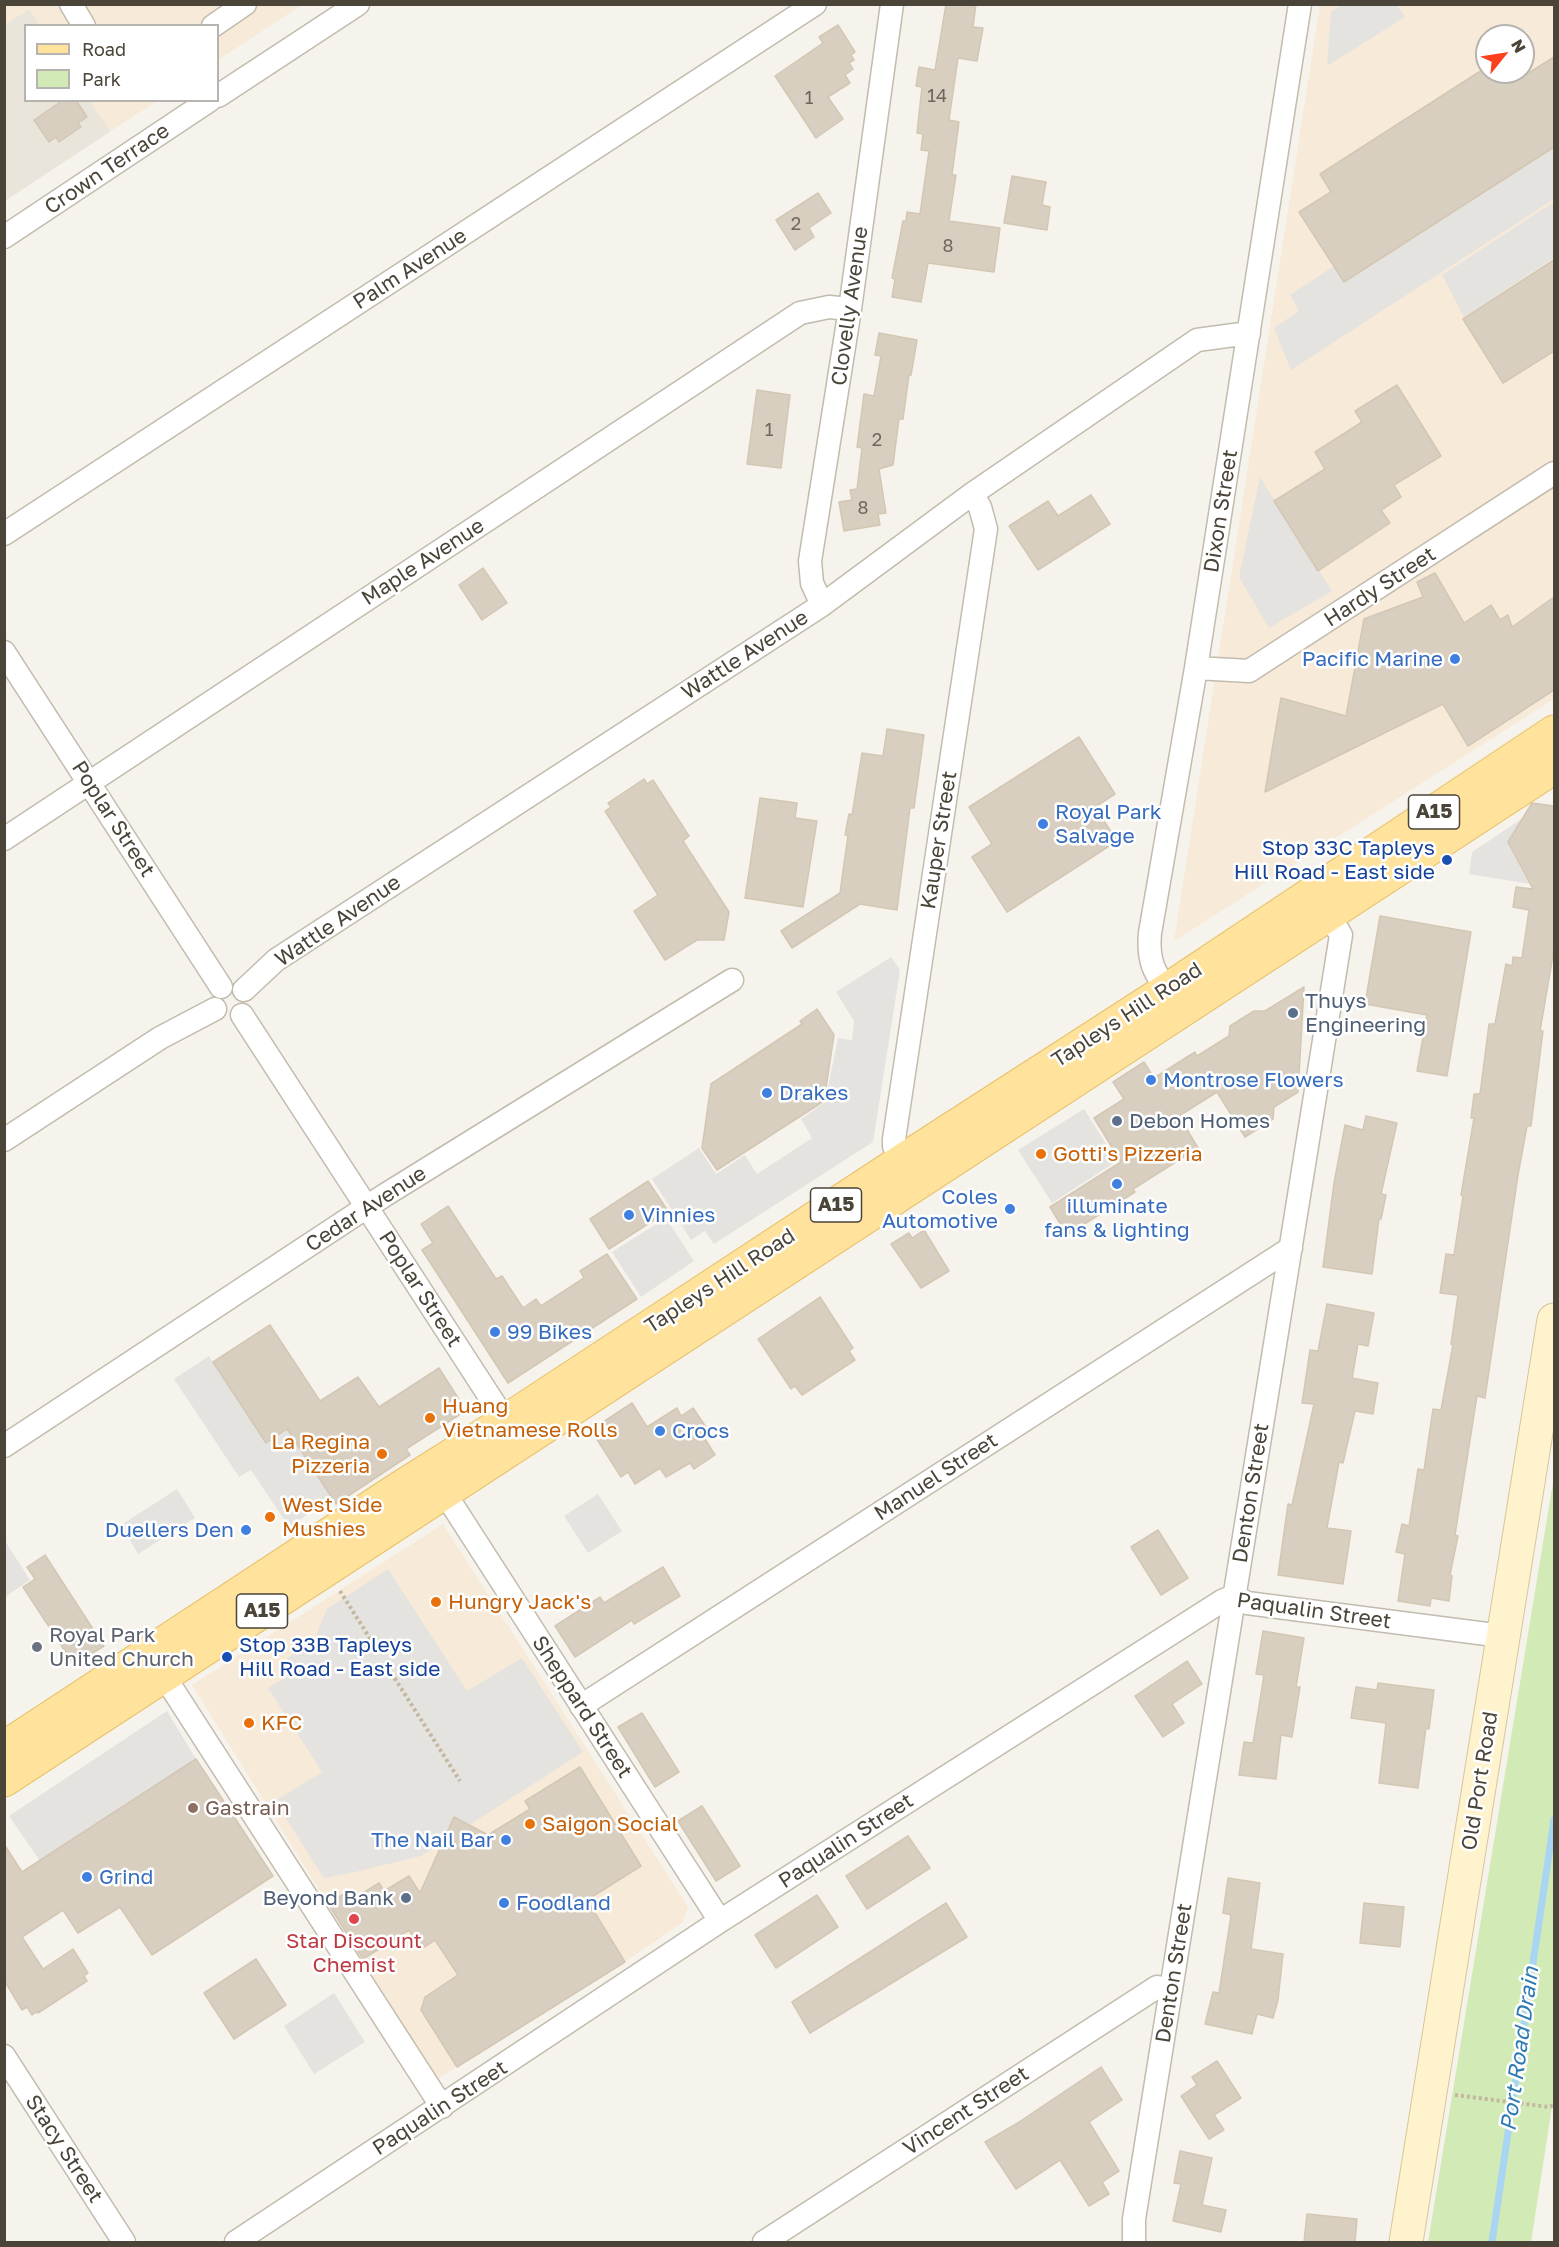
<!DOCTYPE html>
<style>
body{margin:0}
#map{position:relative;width:1559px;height:2247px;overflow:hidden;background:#f6f3ec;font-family:"Golos Text",sans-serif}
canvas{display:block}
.frame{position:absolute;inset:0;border:6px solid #4b4439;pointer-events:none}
.legend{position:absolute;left:24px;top:24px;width:195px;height:78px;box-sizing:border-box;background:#fff;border:2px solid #b7b4b0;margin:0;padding:8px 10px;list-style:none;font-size:18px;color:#4b4439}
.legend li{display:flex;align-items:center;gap:12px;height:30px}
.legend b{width:30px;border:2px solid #b7b4b0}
.north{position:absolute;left:1475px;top:24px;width:60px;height:60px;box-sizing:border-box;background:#fff;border:2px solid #b7b4b0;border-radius:50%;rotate:60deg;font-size:16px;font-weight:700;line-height:24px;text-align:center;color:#4b4439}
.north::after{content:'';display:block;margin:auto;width:21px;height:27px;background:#fc3f1d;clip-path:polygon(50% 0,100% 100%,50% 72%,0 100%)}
</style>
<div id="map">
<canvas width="1559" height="2247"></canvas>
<div class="frame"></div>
<ul class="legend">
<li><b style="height:8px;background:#ffe39c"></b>Road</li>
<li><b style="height:16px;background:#d2eab5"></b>Park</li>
</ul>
<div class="north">N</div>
</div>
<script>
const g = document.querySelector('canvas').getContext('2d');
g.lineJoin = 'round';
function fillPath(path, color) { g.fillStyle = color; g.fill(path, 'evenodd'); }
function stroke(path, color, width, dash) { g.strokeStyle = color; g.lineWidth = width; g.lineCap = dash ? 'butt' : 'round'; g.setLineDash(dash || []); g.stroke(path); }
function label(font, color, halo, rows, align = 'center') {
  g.font = font + ' "Golos Text",sans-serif'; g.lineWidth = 5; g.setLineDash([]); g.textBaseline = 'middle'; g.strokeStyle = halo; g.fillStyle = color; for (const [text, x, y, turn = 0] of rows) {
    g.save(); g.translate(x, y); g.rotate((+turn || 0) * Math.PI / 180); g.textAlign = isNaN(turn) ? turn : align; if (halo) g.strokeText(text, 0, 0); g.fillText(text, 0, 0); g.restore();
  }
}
fillPath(new Path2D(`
 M29,8L40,25L26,26V100L90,101L111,131L5,201V25Z`), '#eae5da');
fillPath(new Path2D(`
 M5,5H302L218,60V26L40,25L29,9L5,25Z
 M1320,5H1554V699L1174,941ZM1487,36H1523V72H1487Z
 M90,101H157L111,131Z
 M443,1524L688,1907L683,1922L625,1962L437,2079L192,1685Z`), '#f7ead8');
fillPath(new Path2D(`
 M1554,1476V2094L1531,2242H1428Z`), '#d2eab5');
fillPath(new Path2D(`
 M1342,4L1397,5L1405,17L1327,66L1331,12Z
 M1554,147V199L1291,370L1274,328L1299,311L1290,295L1334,266L1344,282Z
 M1554,202V258L1464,317L1442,275Z
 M1260,477L1332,591L1269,628L1239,577Z
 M1523,818L1508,843L1530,884L1469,874L1472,852Z
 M891,957L900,970L873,1142L714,1244L705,1231L691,1240L652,1179L699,1148L716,1174L745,1155L757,1174L812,1138L801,1119L825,1102L838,1038L852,1040L854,1021L836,992Z
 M1084,1109L1117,1161L1052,1203L1018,1150Z
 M666,1218L694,1261L641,1297L612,1252Z
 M209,1356L266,1443L287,1429L332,1498L289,1527L251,1470L239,1477L174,1379Z
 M177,1489L195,1518L138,1554L121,1525Z
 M598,1494L622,1531L588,1553L564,1516Z
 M5,1541L30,1580L5,1597H4Z
 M388,1569L467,1691L522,1658L583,1752L421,1856L355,1872L324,1878L275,1801L322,1772L268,1688L293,1673L286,1659L314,1640L327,1609Z
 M167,1711L196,1759L40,1861L9,1816Z
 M334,1993L365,2042L314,2074L284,2026Z`), '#e5e3e0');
stroke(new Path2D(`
 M1492,2242L1554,1820`), '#a9d4f2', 7);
const building = new Path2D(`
 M946,4H976L973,27L983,28L977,61L958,58L949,120L959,122L952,175H956L949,221L1000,228L994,272L928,263L921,302L892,297L895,279L892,278L903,221H906L907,212L920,214L929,151L921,150L923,134L917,133L922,87L916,86L919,67L935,70Z
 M838,25L855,52L851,55L854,60L849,63L853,69L845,75L850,83L828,97L843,119L816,138L775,76L823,43L819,37Z
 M1554,57V147L1344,282L1299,212L1331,192L1320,174L1479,72H1530Z
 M63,100H76L87,117L78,123L81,127L59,142L56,137L49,142L34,120Z
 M1012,176L1046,182L1042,205L1050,207L1047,230L1004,223Z
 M818,193L831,213L809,228L814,237L795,250L776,220Z
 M1554,260V351L1503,383L1463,319Z
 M879,333L917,340L911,375H909L903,419H899L893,465L879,469L886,513L878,514L880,525L844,531L839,502L852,500L850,490L857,489L862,448L857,447L864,394L874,396L881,356L875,355Z
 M1397,385L1441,456L1394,485L1401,497L1381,510L1390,523L1318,571L1274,501L1325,469L1315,452L1362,422L1355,411Z
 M757,390L790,395L781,468L747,464Z
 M1091,495L1110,524L1038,570L1009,526L1048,501L1058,516Z
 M483,568L507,603L482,620L459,585Z
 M1435,573L1464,623L1491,605L1500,620L1508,615L1512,627L1554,597V690L1468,746L1443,704L1265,792L1281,698L1346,716L1364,619L1423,597L1417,582Z
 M887,729L924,735L914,808H910L897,910L860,904L792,948L781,931L840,893L848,835H845L849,814L852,815L862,753L883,756Z
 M1079,737L1115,794L1095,807L1117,841L1007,912L972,857L992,844L969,807Z
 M644,779L647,784L653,780L689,836L683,841L729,912L724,940H697L665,960L634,911L658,895L605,811L611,807L608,803Z
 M760,798L797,803L795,818L817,821L803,907L745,898Z
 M1532,803L1554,806V949L1540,1031H1543L1531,1126H1527L1518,1175L1485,1398L1477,1396L1455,1535L1458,1536L1450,1575L1452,1576L1449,1601L1431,1598L1430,1606L1398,1601L1405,1554L1396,1552L1402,1524L1409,1526L1418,1469L1424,1470L1433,1409L1441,1410L1453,1345L1451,1344L1458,1295L1440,1293L1446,1254L1454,1255L1463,1196L1461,1195L1474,1118H1471L1474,1094H1480L1489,1024H1495L1506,964L1512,966L1513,957L1522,958L1529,910L1513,907L1516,887L1533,889L1508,842Z
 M1380,916L1471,932L1447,1076L1417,1071L1427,1015L1365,1004Z
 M1304,987L1298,1092L1274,1107L1273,1119L1245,1137L1217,1092L1179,1116L1198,1148L1133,1189L1135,1192L1067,1235L1050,1207L1121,1162L1094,1118L1124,1099L1113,1082L1144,1062L1154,1078L1195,1052L1197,1056L1229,1036L1230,1026L1254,1011H1265Z
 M817,1009L834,1035L824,1101L717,1170L702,1148L711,1084L802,1024L800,1021Z
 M1366,1116L1397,1123L1381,1194L1386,1195L1381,1219H1379L1372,1274L1323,1267L1334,1183L1345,1125L1363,1130Z
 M648,1181L668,1211L609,1249L590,1219Z
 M448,1206L496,1279L502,1276L523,1308L536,1299L541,1306L584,1278L580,1271L607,1254L637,1299L508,1383L422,1250L433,1243L421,1224Z
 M924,1230L949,1271L921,1288L891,1244L909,1233L912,1238Z
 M820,1297L853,1348L849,1351L855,1360L802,1395L795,1386L791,1389L758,1339Z
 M1327,1304L1374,1313L1368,1346L1358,1344L1352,1378L1378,1383L1373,1414L1355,1411L1343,1463L1339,1462L1327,1528L1351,1531L1343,1584L1278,1575L1288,1504L1292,1505L1314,1404L1302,1403L1310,1350L1318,1351Z
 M270,1325L320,1401L358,1377L379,1407L439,1368L460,1401L459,1415L406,1449L410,1455L336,1504L287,1429L266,1443L213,1362Z
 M632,1403L647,1427L677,1408L681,1416L693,1408L706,1427L700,1431L715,1455L694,1469L690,1463L666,1477L660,1468L635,1484L628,1472L621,1477L591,1430Z
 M1158,1530L1188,1578L1161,1595L1131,1547Z
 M45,1555L104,1646L74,1665L23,1587L35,1579L27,1567Z
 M663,1567L680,1596L634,1624L632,1620L575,1657L555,1626L600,1597L604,1603Z
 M1263,1631L1304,1638L1296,1687H1300L1292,1737L1281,1735L1276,1779L1239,1775L1244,1742L1253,1743L1264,1675L1256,1674Z
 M1187,1661L1202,1684L1172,1704L1184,1723L1163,1737L1135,1696Z
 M1378,1683L1434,1690L1429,1729L1426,1728L1418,1788L1379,1783L1386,1723L1351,1718L1356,1687L1377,1690Z
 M642,1713L679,1772L655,1787L618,1727Z
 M196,1759L273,1876L152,1955L120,1907L78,1933L63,1910L22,1937L43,1969L73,1949L88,1973L84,1976L87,1981L38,2013V2011L32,2015L27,2007L22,2010L4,1980V1844L22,1872Z
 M580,1767L641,1866L587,1900L625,1962L457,2067L421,2010L425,1997L458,1975L435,1940L421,1949L409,1930L363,1959L328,1904L350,1890L355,1898L379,1883L384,1891L409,1876L420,1893L454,1817L488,1835L530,1809L525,1801Z
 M702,1806L740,1866L716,1881L678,1821Z
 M908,1836L930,1868L867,1909L846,1876Z
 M1228,1878L1260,1883L1251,1949L1283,1954L1278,2000L1273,2018L1257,2014L1252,2034L1205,2024L1213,1992L1219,1993L1231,1915L1223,1913Z
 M817,1895L838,1927L776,1968L755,1935Z
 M946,1903L967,1937L810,2033L792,2002Z
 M1364,1903L1404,1907L1400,1947L1360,1943Z
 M256,1959L286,2005L234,2039L204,1993Z
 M1217,2061L1241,2098L1214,2115L1224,2130L1209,2139L1181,2096L1197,2085L1192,2077Z
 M1101,2067L1122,2100L1089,2122L1119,2171L1102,2182L1109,2194L1089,2206L1060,2160L1016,2189L985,2142L1016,2124Z
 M1180,2151L1212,2158L1202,2205L1226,2210L1221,2232L1173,2221L1181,2184L1174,2183Z
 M1307,2214L1357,2219L1355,2242H1304Z`);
fillPath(building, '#d8cfc1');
stroke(building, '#d3c7b4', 1.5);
const minor = new Path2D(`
 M71,4L84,26
 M213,26L245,4
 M218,96L358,4
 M4,237L210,100
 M4,534L815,4
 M822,605L812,583L810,561L850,309L892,4
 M4,652L221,987
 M1196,668L1249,671L1554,473
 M4,839L800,313L829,307L850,309
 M244,990L276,960L822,605L972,494L1197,340L1249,333
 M1174,1001C1157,975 1147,966 1150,933L1196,668L1300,4
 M242,1015L512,1431
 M4,1140L160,1038L215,1009
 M908,1172L894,1146V1139L986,529L980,507L972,494
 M4,1446L385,1195L732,980
 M444,1492L720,1921
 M157,1665L442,2107
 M581,1706L1291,1248
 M4,2056L124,2242
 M236,2242L720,1921L1222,1601L1234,1596L1247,1603L1502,1636
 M764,2242L1157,1987L1171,1990
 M1134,2242V2219L1341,935L1322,904`);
const secondary = new Path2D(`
 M1406,2242L1554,1320`);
const primary = new Path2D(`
 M4,1748L397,1490L506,1421L902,1161L1167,990L1554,732
 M4,1780L1554,767`);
stroke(minor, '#c2bbae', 25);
stroke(secondary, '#d6c79b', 35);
stroke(primary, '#e6c16a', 35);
stroke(new Path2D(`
 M340,1591L371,1640
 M385,1663L460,1781
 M1455,2095L1549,2107L1554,2105`), '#c4b79f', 4, [3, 3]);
stroke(minor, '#fff', 22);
stroke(secondary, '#fff3cd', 33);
stroke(primary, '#ffe39c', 33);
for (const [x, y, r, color] of [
 [1455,659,6,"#3f7fe0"],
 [1043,824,6,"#3f7fe0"],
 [1447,860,6,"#1a4fb4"],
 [1293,1013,6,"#5c6f8a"],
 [1151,1080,6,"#3f7fe0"],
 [767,1093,6,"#3f7fe0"],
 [1117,1121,6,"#5c6f8a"],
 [1041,1154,6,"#e8710a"],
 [1117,1184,6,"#3f7fe0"],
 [1010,1209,6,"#3f7fe0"],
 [629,1215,6,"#3f7fe0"],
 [495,1332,6,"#3f7fe0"],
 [430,1418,6,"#e8710a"],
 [660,1431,6,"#3f7fe0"],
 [382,1454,6,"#e8710a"],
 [270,1517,6,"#e8710a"],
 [246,1530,6,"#3f7fe0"],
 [436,1602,6,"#e8710a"],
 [37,1647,6,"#6b7280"],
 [227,1657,6,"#1a4fb4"],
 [249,1723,6,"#e8710a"],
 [193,1808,6,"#8d6e63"],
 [530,1824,6,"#e8710a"],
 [506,1840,6,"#3f7fe0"],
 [87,1877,6,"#3f7fe0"],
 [406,1898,6,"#5c6f8a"],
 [504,1903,6,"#3f7fe0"],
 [354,1919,6,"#e0444e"]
]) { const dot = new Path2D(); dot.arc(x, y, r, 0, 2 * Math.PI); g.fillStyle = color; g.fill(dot); stroke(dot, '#fff', 2); }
label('18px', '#6e675b', null, [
 ["14",937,96],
 ["1",809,98],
 ["2",796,224],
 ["8",948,246],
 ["1",769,430],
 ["2",877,440],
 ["8",863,508]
]);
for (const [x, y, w] of [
 [1434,812,51],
 [836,1205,51],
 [262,1611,51]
]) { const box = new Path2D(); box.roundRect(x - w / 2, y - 17, w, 34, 4.5); g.fillStyle = '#fff'; g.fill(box); stroke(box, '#4b4439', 1.5); }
label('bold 20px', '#4b4439', null, [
 ["A15",1434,812],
 ["A15",836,1205],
 ["A15",262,1611]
]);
label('21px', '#4b4439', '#fff', [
 ["Crown Terrace",107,169,-34],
 ["Palm Avenue",410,269,-33],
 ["Clovelly Avenue",850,306,-82],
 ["Dixon Street",1221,511,-81],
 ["Maple Avenue",423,562,-33],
 ["Hardy Street",1380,587,-33],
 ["Wattle Avenue",745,655,-33],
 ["Poplar Street",113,819,57],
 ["Kauper Street",939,840,-81],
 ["Wattle Avenue",338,921,-34],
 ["Tapleys Hill Road",1127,1015,-33],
 ["Cedar Avenue",366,1209,-33],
 ["Tapleys Hill Road",720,1281,-33],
 ["Poplar Street",420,1289,57],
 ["Manuel Street",936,1477,-33],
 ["Denton Street",1251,1493,-81],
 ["Paqualin Street",1314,1611,8],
 ["Sheppard Street",582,1707,57],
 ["Old Port Road",1480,1781,-81],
 ["Paqualin Street",846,1841,-33],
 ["Denton Street",1174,1973,-81],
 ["Paqualin Street",440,2108,-33],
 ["Vincent Street",966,2111,-33],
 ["Stacy Street",64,2149,57]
]);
label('21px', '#366cbe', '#fff', [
 ["Pacific Marine",1443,659,"right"],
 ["Royal Park",1055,812],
 ["Salvage",1055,836],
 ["Montrose Flowers",1163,1080],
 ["Drakes",779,1093],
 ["Coles",998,1197,"right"],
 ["Automotive",998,1221,"right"],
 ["illuminate",1117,1206,"center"],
 ["fans & lighting",1117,1230,"center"],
 ["Vinnies",641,1215],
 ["99 Bikes",507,1332],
 ["Crocs",672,1431],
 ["Duellers Den",234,1530,"right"],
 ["The Nail Bar",494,1840,"right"],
 ["Grind",99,1877],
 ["Foodland",516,1903]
], 'left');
label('21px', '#164399', '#fff', [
 ["Stop 33C Tapleys",1435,848],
 ["Hill Road - East side",1435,872],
 ["Stop 33B Tapleys",239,1645,"left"],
 ["Hill Road - East side",239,1669,"left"]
], 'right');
label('21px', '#4e5e75', '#fff', [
 ["Thuys",1305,1001],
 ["Engineering",1305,1025],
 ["Debon Homes",1129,1121],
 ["Beyond Bank",394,1898,"right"]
], 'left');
label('21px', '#c56008', '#fff', [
 ["Gotti's Pizzeria",1053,1154],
 ["Huang",442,1406],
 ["Vietnamese Rolls",442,1430],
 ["La Regina",370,1442,"right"],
 ["Pizzeria",370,1466,"right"],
 ["West Side",282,1505],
 ["Mushies",282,1529],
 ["Hungry Jack's",448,1602],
 ["KFC",261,1723],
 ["Saigon Social",542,1824]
], 'left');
label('21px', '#5b616d', '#fff', [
 ["Royal Park",49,1635],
 ["United Church",49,1659]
], 'left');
label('21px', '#785e54', '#fff', [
 ["Gastrain",205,1808]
], 'left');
label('21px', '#be3a42', '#fff', [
 ["Star Discount",354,1941],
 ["Chemist",354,1965]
]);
label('italic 22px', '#2e7ab2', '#fff', [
 ["Port Road Drain",1520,2049,-82]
]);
</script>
